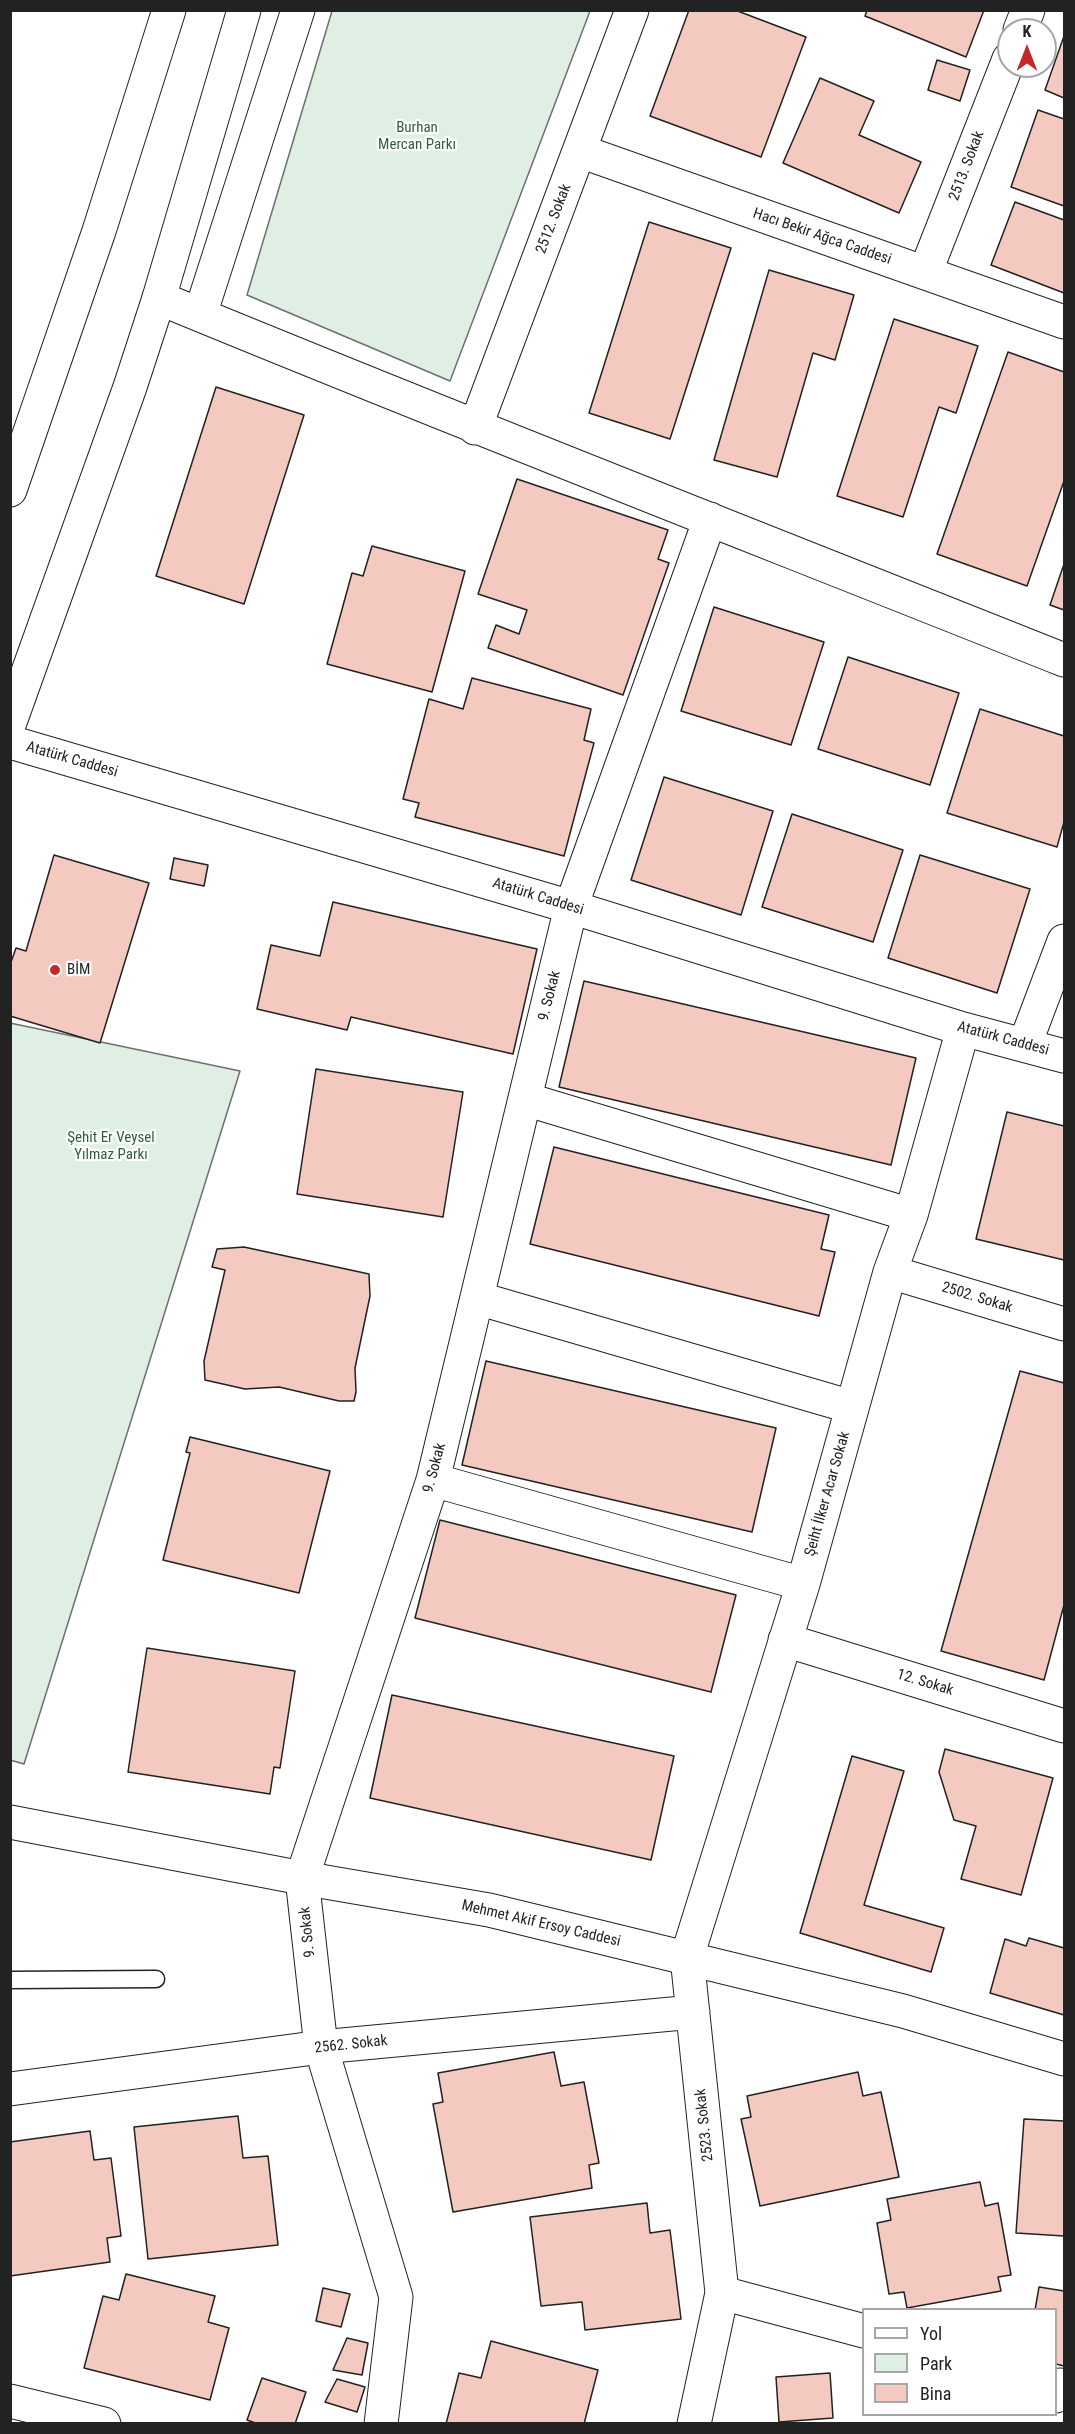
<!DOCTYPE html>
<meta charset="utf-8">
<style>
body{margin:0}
#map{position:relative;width:1075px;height:2434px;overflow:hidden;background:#fff;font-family:"Roboto Condensed",sans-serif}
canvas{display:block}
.frame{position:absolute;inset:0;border:12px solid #222;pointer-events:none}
.legend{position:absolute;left:862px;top:2308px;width:195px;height:108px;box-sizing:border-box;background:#fff;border:2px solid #a7a7a7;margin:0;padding:8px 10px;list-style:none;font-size:18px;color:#222}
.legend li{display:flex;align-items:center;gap:12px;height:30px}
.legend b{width:30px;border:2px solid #a7a7a7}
.north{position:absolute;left:997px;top:18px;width:60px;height:60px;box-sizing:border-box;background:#fff;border:2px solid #a7a7a7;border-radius:50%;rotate:0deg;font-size:16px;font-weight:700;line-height:24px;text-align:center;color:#222}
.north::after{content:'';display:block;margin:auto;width:21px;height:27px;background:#c62828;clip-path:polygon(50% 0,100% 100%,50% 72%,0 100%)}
</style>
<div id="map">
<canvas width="1075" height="2434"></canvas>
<div class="frame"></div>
<ul class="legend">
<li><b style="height:8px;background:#fff"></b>Yol</li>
<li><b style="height:16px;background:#e0efe3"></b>Park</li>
<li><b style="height:16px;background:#f3c9c0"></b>Bina</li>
</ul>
<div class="north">K</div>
</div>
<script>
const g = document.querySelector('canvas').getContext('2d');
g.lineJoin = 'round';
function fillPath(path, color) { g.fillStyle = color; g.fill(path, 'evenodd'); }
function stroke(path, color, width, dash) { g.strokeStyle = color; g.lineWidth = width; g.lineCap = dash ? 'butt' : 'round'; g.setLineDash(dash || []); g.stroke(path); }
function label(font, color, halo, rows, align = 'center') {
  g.font = font + ' "Roboto Condensed",sans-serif'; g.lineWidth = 4.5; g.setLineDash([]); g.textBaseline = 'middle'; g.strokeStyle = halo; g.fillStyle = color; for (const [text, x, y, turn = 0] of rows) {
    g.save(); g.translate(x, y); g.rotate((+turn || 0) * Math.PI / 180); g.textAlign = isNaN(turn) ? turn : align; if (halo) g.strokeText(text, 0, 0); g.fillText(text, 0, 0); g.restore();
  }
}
const green = new Path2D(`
 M332,11H590L450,381L247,295Z
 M10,1023L240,1071L24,1764L10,1760Z`);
fillPath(green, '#e0efe3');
stroke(green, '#6f6f6f', 1.5);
const building = new Path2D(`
 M689,10H735L806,37L761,157L650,116Z
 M867,10H984L966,57L865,16Z
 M1064,36V98L1045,90Z
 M937,60L970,70L960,101L928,90Z
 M820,78L874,101L859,135L921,162L899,213L783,163Z
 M1038,110L1064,119V206L1011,187Z
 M1015,202L1064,220V293L991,265Z
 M649,222L731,248L670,439L589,413Z
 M769,270L854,295L835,360L813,353L777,477L714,460Z
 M894,319L978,346L956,413L939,407L903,517L837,496Z
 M1008,352L1064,372V481L1027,586L937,554Z
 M216,387L304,415L244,604L156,576Z
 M517,479L668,530L658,559L669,563L623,695L488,648L496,625L519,634L527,610L478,594Z
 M372,546L465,571L432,692L327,664L352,573L363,576Z
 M1064,564V610L1050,605Z
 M714,607L824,642L791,745L681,711Z
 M848,657L959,693L930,785L818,749Z
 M472,678L591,709L584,740L594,743L564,856L415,817L419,803L403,799L429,699L463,709Z
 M980,709L1064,736V822L1057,847L947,813Z
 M664,777L773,811L741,915L631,880Z
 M792,814L903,850L873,942L762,907Z
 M54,855L149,883L100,1043L10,1016V965L16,948L26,951Z
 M920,855L1030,889L997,993L888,958Z
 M174,858L208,865L204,886L170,879Z
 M333,902L537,949L513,1054L351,1017L347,1030L257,1009L271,945L320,956Z
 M584,981L916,1058L891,1165L559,1087Z
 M316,1069L463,1092L443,1217L297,1194Z
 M1007,1112L1064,1126V1260L976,1239Z
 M554,1147L829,1215L821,1249L835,1252L819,1316L530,1244Z
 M244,1247L369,1274L370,1296L355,1368L356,1392L354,1401H339L279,1387L245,1389L205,1380L204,1361L225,1270L212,1267L217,1249Z
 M486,1361L776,1428L752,1532L462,1465Z
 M1020,1371L1064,1383V1605L1044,1680L941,1651Z
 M190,1437L330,1471L299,1593L163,1560L190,1453L186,1452Z
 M440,1520L736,1595L711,1692L415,1618Z
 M147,1648L295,1671L280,1768L274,1767L270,1794L128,1772Z
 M392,1695L674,1756L651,1860L370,1798Z
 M945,1749L1053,1778L1021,1895L961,1879L976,1826L954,1820L939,1772Z
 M852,1756L904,1771L864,1905L944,1928L931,1972L800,1933Z
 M1029,1938L1064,1948V2015L990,1993L1005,1939L1026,1946Z
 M554,2052L561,2086L584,2082L599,2163L589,2165L592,2188L453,2212L433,2104L443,2102L438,2073Z
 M858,2072L863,2096L881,2092L899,2177L760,2206L741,2119L751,2117L747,2096Z
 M238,2116L243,2158L268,2156L278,2245L148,2259L134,2127Z
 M1024,2119L1064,2121V2236L1016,2233Z
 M90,2131L94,2160L111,2158L121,2236L107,2238L110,2262L10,2276V2142Z
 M980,2182L985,2206L998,2203L1011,2275L998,2277L1001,2291L907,2308L904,2292L889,2294L877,2223L891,2220L887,2199Z
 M647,2203L650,2233L670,2230L681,2319L585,2330L582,2302L541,2306L530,2217Z
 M126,2274L215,2296L208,2322L229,2328L210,2400L84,2368L103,2296L119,2300Z
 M1039,2287L1064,2291V2366L1056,2364V2310H1035Z
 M323,2288L350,2294L341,2327L316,2321Z
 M347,2338L368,2343L362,2375L333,2370Z
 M491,2341L598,2370L584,2424H446L459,2373L481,2378Z
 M830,2373L833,2418L779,2422L776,2377Z
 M262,2378L306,2392L295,2424H258L247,2420Z
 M337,2379L365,2387L357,2412L325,2402Z`);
fillPath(building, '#f3c9c0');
stroke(building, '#222', 1.5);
const service = new Path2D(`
 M10,1980L156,1979`);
const minor = new Path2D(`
 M1020,30L1028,10
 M580,151L1064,322
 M925,273L1009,59
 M159,298C459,422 763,540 1064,660
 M200,315L298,10
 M475,428L632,10
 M10,742L571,907L963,1029L1064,1056
 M1025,1044L1064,941
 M525,1099L911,1215
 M890,1272L1064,1324
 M477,1298L852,1407
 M433,1480L803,1584
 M785,1640L1064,1726
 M10,2089L321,2047L693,2012
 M722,2293L864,2331
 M1056,2396L1060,2385
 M10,2401L104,2424
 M381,2424L396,2297L321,2047L302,1878L433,1480L571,907L710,519
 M694,2424L722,2293L687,1957L803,1584L890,1272L911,1215L963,1029`);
const tertiary = new Path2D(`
 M10,1822L302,1878L489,1910L903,2011L1064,2059`);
const trunk = new Path2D(`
 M10,490L99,231L169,10
 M10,722L130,387L159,298L244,10`);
stroke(service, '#222', 19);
stroke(minor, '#222', 35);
stroke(tertiary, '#222', 35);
stroke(trunk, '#222', 35);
stroke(service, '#fff', 16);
stroke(minor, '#fff', 33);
stroke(tertiary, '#fff', 33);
stroke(trunk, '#fff', 33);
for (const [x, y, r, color] of [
 [55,970,6,"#c62828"]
]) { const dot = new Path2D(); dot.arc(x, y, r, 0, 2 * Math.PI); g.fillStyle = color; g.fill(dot); stroke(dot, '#fff', 2); }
label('15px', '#2f5e38', '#fff', [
 ["Burhan",417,128],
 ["Mercan Parkı",417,145],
 ["Şehit Er Veysel",111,1138],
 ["Yılmaz Parkı",111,1155]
]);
label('15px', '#222', '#fff', [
 ["2513. Sokak",967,166,-69],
 ["2512. Sokak",554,219,-69],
 ["Hacı Bekir Ağca Caddesi",822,237,19],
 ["Atatürk Caddesi",72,760,16],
 ["Atatürk Caddesi",538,897,17],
 ["9. Sokak",550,996,-76],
 ["Atatürk Caddesi",1003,1039,15],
 ["2502. Sokak",977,1298,17],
 ["9. Sokak",435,1468,-75],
 ["Şeiht İlker Acar Sokak",828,1494,-74],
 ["12. Sokak",925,1683,17],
 ["Mehmet Akif Ersoy Caddesi",541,1924,13],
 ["9. Sokak",308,1932,-96],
 ["2562. Sokak",351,2045,-6],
 ["2523. Sokak",705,2125,-96]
]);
label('15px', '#222', '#fff', [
 ["BİM",67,970]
], 'left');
</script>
